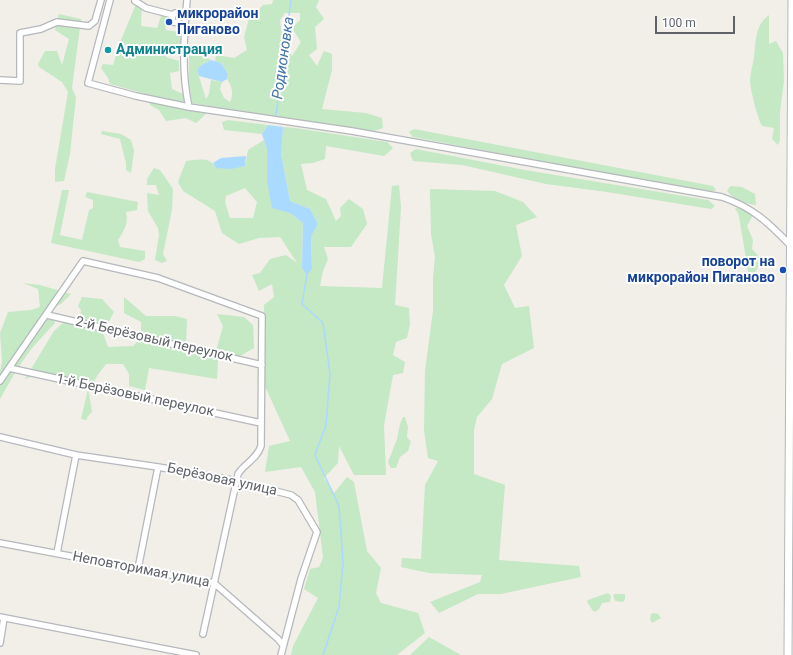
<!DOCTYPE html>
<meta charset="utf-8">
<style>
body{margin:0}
#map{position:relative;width:793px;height:655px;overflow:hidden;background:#f1efe8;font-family:Roboto,sans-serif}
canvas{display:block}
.scale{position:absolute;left:655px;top:16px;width:80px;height:18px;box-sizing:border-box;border:2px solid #5f6368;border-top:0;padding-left:5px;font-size:12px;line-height:14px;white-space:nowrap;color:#5f6368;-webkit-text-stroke:3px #fff;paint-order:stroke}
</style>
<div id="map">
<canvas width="793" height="655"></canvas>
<div class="scale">100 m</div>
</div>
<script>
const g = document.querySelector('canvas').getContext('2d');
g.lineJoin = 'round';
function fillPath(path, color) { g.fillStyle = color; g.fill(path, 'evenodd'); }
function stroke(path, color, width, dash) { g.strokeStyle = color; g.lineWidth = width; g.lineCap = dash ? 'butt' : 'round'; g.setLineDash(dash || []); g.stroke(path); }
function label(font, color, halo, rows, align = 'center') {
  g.font = font + ' Roboto,sans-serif'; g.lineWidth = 4; g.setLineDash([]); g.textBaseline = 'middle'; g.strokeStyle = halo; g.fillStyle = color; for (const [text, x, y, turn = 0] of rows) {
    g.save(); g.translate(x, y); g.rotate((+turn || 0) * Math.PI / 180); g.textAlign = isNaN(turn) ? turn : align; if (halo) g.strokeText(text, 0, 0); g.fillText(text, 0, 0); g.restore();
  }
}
fillPath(new Path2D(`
 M273,0H319L316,7L324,19L315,27L317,49L309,55L317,66L324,51L332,54V70L322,109L366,113L382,118L383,128L374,131L267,116L192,103L189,81V56L199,53L211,60L200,66L197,70L206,99L209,94L211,80L222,82L220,89L224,98L230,102C234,94 232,86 227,79L228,74L221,63L215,61L216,55L234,58L247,50L244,37L249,19L263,5L272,4ZM285,13H300V20L292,28L301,42L292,56L281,29L280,20Z
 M142,3L141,26L157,28L162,13L166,15L165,24L166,30L180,32V44H166V57L179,61V71L170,73L172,89L185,95L187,110L207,113L196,123L186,118L166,121L159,110L150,105L146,94L110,84L108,78L101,68L103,64L113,65L121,40L136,4Z
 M59,14L81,19L72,88L76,97L70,154L64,181L55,182V169L68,92L62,82L39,67L38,64L45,51H57L62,65L69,39L55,30Z
 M769,15V44L776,41L783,53L784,81L780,112V140L778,145L772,139L774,128L762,126C757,116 751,92 750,81C750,73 753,65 754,57C756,41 755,25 769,15Z
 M228,120L268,125L262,134L224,130L222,122Z
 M283,127L295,128L387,142L393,148L384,156L326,146L325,159L313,163L301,164L307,190L326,199L336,221L341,216L340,208L349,199L363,209L367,224L351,247H324L328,259L323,271L320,286L382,288L392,186L399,185L401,207L395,305L409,308L410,324L407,338L396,342L393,355L405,362L403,373L393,375L384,425L386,475H354L339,446L338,463L324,478L334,493L347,477L354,482L367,551L381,568L376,593L381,603L418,613L425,633L397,655H291L293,646L318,598L304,589L310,569L319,567L323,558L315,492L301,467L265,472L269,446L290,441L263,382L264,305L274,297L272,284L259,291L252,275L260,273L270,259L286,255L297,263L280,237L259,238L239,244L222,233L215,211L183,191L178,182L186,161C198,160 210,156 216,168L245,166L248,150L264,140L267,149V180L290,213L303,223L302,268L312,269L311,237L318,224L310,209L290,201L281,154ZM245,188L257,202L253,218H230L225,202L226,196Z
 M414,129L713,186L716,190L709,193L413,137L409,132Z
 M102,131L121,134L131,140L134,151L131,173L126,170V163L120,139L101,134Z
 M416,149L525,170L708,200L715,206L711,209L607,192L546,184L462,165L413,161L410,153Z
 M154,168L160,170L173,189L172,210L163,254L167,261L162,263L155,260L159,235L158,228L148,211L147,193L159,195L156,185H147V179Z
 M730,186L742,187L755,194L756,205C746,204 732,199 727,191Z
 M430,189L495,191L523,202L537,217L516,225L522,256L504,285L515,308L529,306L534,348L502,364L492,399L477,417L474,430V474L505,485L499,560L579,566L581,577L501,594H478L439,613L430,602L480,582L482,575L429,573L401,567L402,558L421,559L425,485L438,461L428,458L424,430L425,371L433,311V279L435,257L431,234Z
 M62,190H69L60,235L82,240L89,210L93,208V200L85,197L87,192L138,202L137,210L126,212C129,224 124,230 118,240L120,247L145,251V259L139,262L51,243Z
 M739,207L753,215L747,226L753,240L752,249L760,258C759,266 757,273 749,277L739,216L735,208Z
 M23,283L40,285L71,294L61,304L49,309L55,323L32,348L17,369L0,399V371L2,361L0,333L8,312L31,310L40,307L38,289Z
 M82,297L102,299L114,312L103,333L108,347L133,346L141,338V322L124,313V297L146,316H175L187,319L186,345L216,351L223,326L217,314L244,317L253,325L254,348L240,356L220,355L218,360L217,379L149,368L145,390L129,386V374L123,364H106L97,376L89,393L92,412L87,417V420L81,419L89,385L36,375L25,379L54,331L69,318L80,316L81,310L78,306Z
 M403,417H405L408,427L407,437L411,442L408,451L400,457L396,468H391L388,462L397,439L400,424Z
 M608,593L611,596L610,602L602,603L599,609L595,612L593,611L587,602L588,600Z
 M615,594H625V599L623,602L615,601L613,595Z
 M654,613L658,614L661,618L652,623L650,619L651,614Z
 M429,637L461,655H410Z`), '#c5e8c5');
fillPath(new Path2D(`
 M211,60L221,63L228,74L227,79L222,82L199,76L197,70L200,66Z
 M268,125L283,127L281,154L290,201L310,209L318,224L311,237L312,269L307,275L302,268L303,223L290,213L272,208L267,180V149L262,134Z
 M246,156L245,166L231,169L216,168L213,163L221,158Z`), '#aadaff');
stroke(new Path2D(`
 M276,115L291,0
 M307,274L302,304L323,323L330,374L326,425L315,455L339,506L343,563L339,607L323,655`), '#aadaff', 1.5);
const minor = new Path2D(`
 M110,0L88,83L136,96L189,107
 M187,0C184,37 181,71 189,107L352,131L722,197C752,207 769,223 790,245
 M135,1L146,8L173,15
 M185,27L180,23L173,22L172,18L173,15L175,13L186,15
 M0,80L20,81V33L41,29L57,22L89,26L95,21L101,0
 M47,315L262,365
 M9,368L261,423
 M0,381L83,261L158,278L262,316L261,446C257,459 245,463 238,474L203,634
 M0,437L76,455L158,467L237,481L291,495L298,500L317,532L301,579L281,655
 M0,543L214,583L278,639L283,645
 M57,553L76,455
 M138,569L158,467
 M0,617L196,655
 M0,643L4,618`);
const tertiary = new Path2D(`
 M788,655L792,0`);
stroke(minor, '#b5b8bc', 8);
stroke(tertiary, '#b5b8bc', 9);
stroke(minor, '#fff', 5.5);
stroke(tertiary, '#fff', 7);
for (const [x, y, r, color] of [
 [169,22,4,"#1a4fb4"],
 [108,50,4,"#0f9aa8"],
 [783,270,4,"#1a4fb4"]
]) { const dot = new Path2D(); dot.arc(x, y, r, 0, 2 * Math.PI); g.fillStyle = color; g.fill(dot); stroke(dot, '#fff', 1.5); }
label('bold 14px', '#164399', '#fff', [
 ["микрорайон",177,14],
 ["Пиганово",177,30],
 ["поворот на",775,262,"right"],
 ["микрорайон Пиганово",775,278,"right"]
], 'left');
label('bold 14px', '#0d838f', '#fff', [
 ["Администрация",116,50]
], 'left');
label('14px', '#5f6368', '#fff', [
 ["2-й Берёзовый переулок",154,340,13],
 ["1-й Берёзовый переулок",135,396,12],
 ["Берёзовая улица",222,480,12],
 ["Неповторимая улица",141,570,11]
]);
label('italic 15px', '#4174aa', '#fff', [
 ["Родионовка",284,58,-82]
]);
</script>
